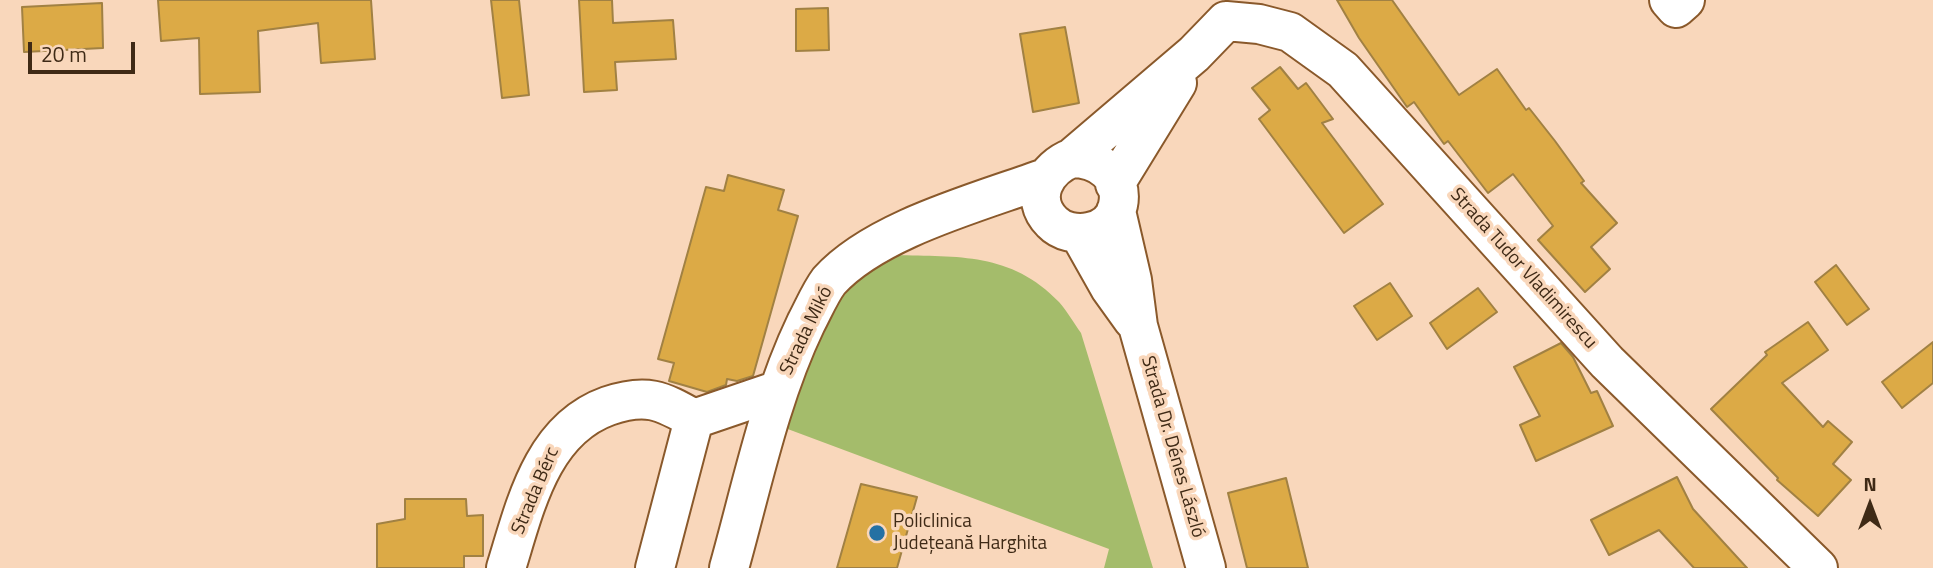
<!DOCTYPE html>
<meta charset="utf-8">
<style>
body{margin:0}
#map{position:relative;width:1933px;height:568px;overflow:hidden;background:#f9d7bb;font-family:"Titillium Web",sans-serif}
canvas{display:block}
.north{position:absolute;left:1835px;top:470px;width:70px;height:70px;-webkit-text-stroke:5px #f9d7bb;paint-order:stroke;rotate:0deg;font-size:19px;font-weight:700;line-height:28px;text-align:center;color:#3f2a16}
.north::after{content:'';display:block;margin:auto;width:24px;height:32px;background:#3f2a16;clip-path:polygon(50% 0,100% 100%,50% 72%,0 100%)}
.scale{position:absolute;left:28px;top:42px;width:107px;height:32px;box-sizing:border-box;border:4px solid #3f2a16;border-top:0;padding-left:9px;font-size:21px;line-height:24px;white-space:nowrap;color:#3f2a16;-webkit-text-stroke:5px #f9d7bb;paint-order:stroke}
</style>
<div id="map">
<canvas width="1933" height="568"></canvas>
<div class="north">N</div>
<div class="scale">20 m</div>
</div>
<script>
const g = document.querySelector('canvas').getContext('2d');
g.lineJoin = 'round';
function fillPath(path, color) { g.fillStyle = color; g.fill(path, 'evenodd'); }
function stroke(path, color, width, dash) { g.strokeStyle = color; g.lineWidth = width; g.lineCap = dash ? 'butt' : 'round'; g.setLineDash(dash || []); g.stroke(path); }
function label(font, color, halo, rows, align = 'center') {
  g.font = font + ' "Titillium Web",sans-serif'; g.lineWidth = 7; g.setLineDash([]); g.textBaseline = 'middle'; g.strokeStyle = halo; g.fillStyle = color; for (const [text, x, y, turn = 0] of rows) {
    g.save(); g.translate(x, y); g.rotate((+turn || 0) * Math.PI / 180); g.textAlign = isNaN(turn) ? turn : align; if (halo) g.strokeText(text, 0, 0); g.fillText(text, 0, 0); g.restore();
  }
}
fillPath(new Path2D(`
 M895,255C958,257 1011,252 1059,302C1067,311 1074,323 1081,333L1153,568H1104L1109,549L785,428L826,316L860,273Z`), '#a4bc6b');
const building = new Path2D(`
 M158,0H371L375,59L321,63L318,23L258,31L260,92L200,94L199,38L161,41Z
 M491,0H519L529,95L502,98Z
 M579,0H612L613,23L673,20L676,59L615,62L617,90L584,92Z
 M1337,0H1392L1459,95L1497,69L1526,110L1529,108L1555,141L1584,181L1581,183L1617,223L1591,247L1610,269L1585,292L1538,240L1553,226L1513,174L1488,193L1448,141L1444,144L1414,102L1407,107L1359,38Z
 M102,3L103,48L24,52L22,7Z
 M828,8L829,50L796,51V9Z
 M1065,27L1079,103L1033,112L1020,34Z
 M1280,67L1298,89L1306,83L1333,119L1322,123L1383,204L1344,233L1259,119L1270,110L1252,88Z
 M728,175L784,190L778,210L798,216L753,376L737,381L727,379L726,385L707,392L669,381L674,363L658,359L706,187L724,191Z
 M1836,265L1869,309L1847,325L1815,282Z
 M1390,283L1412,316L1377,340L1354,306Z
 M1478,288L1497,312L1447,349L1430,323Z
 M1808,322L1828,350L1782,383L1823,427L1828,421L1852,442L1833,464L1851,480L1818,516L1777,480L1778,478L1711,409L1767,355L1765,352Z
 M1933,342V383L1902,408L1882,382Z
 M1561,343L1573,357L1591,393L1597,391L1613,426L1536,461L1520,425L1540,416L1514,367Z
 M1677,477L1693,509L1747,568H1694L1659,530L1609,555L1591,520Z
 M1286,478L1308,568H1247L1228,493Z
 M861,484L917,497L897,568H837Z
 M405,499H466L467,516L483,515V556H464V568H377V524L405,519Z`);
fillPath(building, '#dcaa46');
stroke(building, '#a18143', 2);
const minor = new Path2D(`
 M1669,0L1676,8L1685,0
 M1226,21L1259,24L1290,32L1343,70L1607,362L1818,568
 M1072,158C1099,158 1124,176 1118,205C1113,235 1070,241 1052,222C1028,198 1046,168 1072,158L1194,54L1226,21
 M1115,184L1177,83
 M1116,211L1132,280L1138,326L1206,568
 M1079,233L1110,288L1133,320
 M694,419L779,390
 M506,568C525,507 541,430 608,406C646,393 661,400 694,419
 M655,568L694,419
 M729,568C752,486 769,400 806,323C813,310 820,293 829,281C876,229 980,202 1045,178`);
stroke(minor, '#8a592b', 42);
stroke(minor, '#fff', 38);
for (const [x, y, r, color] of [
 [877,533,9,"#2471a3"]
]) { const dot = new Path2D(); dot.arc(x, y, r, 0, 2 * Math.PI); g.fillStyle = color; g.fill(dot); stroke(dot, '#f9d7bb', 2.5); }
label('19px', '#3f2a16', '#f9d7bb', [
 ["Strada Tudor Vladimirescu",1523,269,48],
 ["Strada Mikó",807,331,-64],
 ["Strada Dr. Dénes László",1172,447,74],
 ["Strada Bérc",536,491,-67]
]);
label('19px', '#3f2a16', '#f9d7bb', [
 ["Policlinica",893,522],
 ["Județeană Harghita",893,544]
], 'left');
</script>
